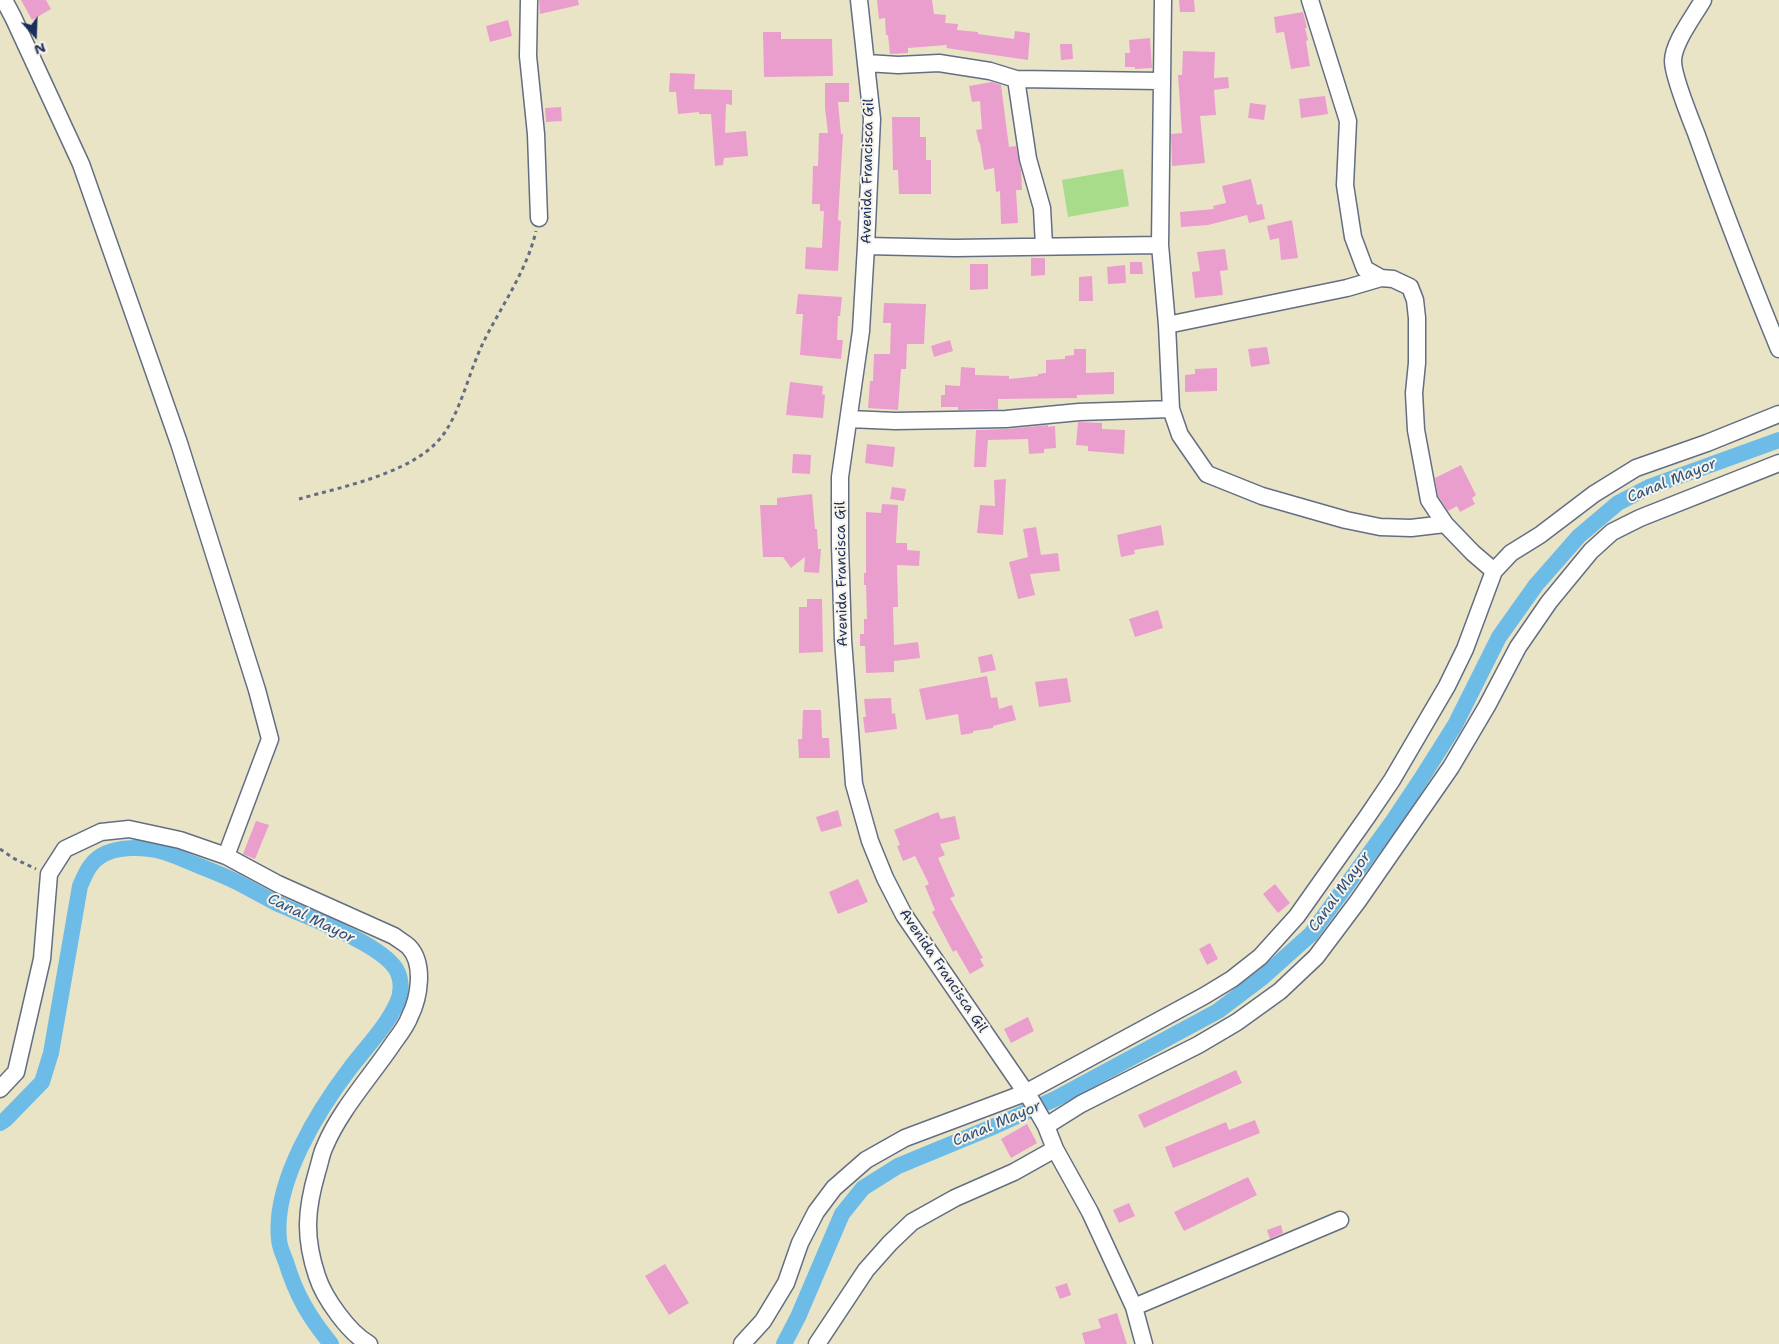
<!DOCTYPE html>
<style>
body{margin:0}
#map{position:relative;width:1779px;height:1344px;overflow:hidden;background:#eae4c6;font-family:"Shantell Sans",sans-serif}
canvas{display:block}
.north{position:absolute;left:10px;top:10px;width:50px;height:50px;-webkit-text-stroke:4px #f7f3e8;paint-order:stroke;rotate:160deg;font-size:14px;font-weight:700;line-height:20px;text-align:center;color:#1b2f5e}
.north::after{content:'';display:block;margin:auto;width:18px;height:22px;background:#1b2f5e;clip-path:polygon(50% 0,100% 100%,50% 72%,0 100%)}
</style>
<div id="map">
<canvas width="1779" height="1344"></canvas>
<div class="north">N</div>
</div>
<script>
const g = document.querySelector('canvas').getContext('2d');
g.lineJoin = 'round';
function fillPath(path, color) { g.fillStyle = color; g.fill(path, 'evenodd'); }
function stroke(path, color, width, dash) { g.strokeStyle = color; g.lineWidth = width; g.lineCap = dash ? 'butt' : 'round'; g.setLineDash(dash || []); g.stroke(path); }
function label(font, color, halo, rows, align = 'center') {
  g.font = font + ' "Shantell Sans",sans-serif'; g.lineWidth = 4; g.setLineDash([]); g.textBaseline = 'middle'; g.strokeStyle = halo; g.fillStyle = color; for (const [text, x, y, turn = 0] of rows) {
    g.save(); g.translate(x, y); g.rotate((+turn || 0) * Math.PI / 180); g.textAlign = isNaN(turn) ? turn : align; if (halo) g.strokeText(text, 0, 0); g.fillText(text, 0, 0); g.restore();
  }
}
fillPath(new Path2D(`
 M1123,169L1129,206L1068,217L1062,180Z`), '#a8dc8b');
stroke(new Path2D(`
 M0,1123L6,1119L42,1082L51,1053L80,886C83,880 86,871 91,865C108,842 152,846 175,856C196,865 217,872 237,882C250,889 263,896 276,903C305,916 380,943 396,969C402,979 402,993 397,1003C386,1027 367,1046 351,1067C318,1110 273,1183 279,1239C279,1246 283,1254 286,1262C296,1295 309,1317 331,1344
 M784,1344L798,1317L842,1214L863,1188L898,1166L995,1126L1055,1099L1218,1011L1263,977L1311,934L1393,821L1421,779L1455,725L1499,637L1536,585L1579,536L1618,503L1649,487L1779,440`), '#6dbbe7', 16);
fillPath(new Path2D(`
 M21,0H46L51,9L32,20Z
 M539,0H578L579,5L540,14Z
 M877,0H932L934,14L946,15L945,23L958,24L957,30L978,32V34L1014,39L1015,31L1030,33L1028,60L946,48L947,45L908,48V53L890,54L888,35H886L885,18L879,19Z
 M1179,0H1194L1195,12H1180Z
 M1303,12L1307,28H1305L1308,40L1306,41L1310,66L1291,69L1284,32L1276,33L1274,17Z
 M508,20L512,36L490,42L486,26Z
 M763,32H781V39H832L833,76L764,77Z
 M1150,38L1152,68L1135,69V67H1125V53H1130L1129,40Z
 M1060,44H1072L1073,59L1061,60Z
 M1183,51L1215,52L1214,78L1228,77L1229,88L1214,90L1216,115L1200,116L1205,163L1172,166L1171,134L1182,133L1178,75H1182Z
 M670,73L695,74L694,89L732,90V105L726,104L725,133L746,131L748,156L724,158L723,165L715,166L711,114H699V112L678,114L676,92H669Z
 M992,82L1001,85L1009,147L1016,146L1021,171L1022,190H1016L1018,223L1001,224L1000,191L996,192L994,168L984,170L980,143H979L976,130L982,129L980,101L972,102L969,86Z
 M825,83H849V102H838L841,134H843L838,220L841,221L838,271L805,269L806,247L822,248L824,211H820V204H812L813,166H818L819,133H828L825,108Z
 M1325,96L1328,114L1301,118L1299,99Z
 M1250,103L1266,105L1264,120L1248,118Z
 M561,107L562,121L546,122L545,108Z
 M892,117H920V137H926V160H931V194H899L898,170H893Z
 M1251,179L1257,205L1262,204L1265,219L1249,223L1247,215L1208,225L1181,227L1180,212L1214,209L1213,206L1226,203L1222,186Z
 M1292,220L1298,258L1281,260L1279,238L1270,240L1267,226Z
 M1225,249L1228,270L1220,271L1223,295L1195,298L1192,272L1200,271L1197,252Z
 M1031,258H1045V275L1031,276Z
 M1130,262H1142L1143,274H1130Z
 M970,264H988V289L970,290Z
 M1125,265L1126,283L1108,284L1107,267Z
 M1092,276L1093,301H1079V277Z
 M798,294L842,297L840,316H838L837,340H843L841,359L800,355L803,314H796Z
 M884,303L926,304L924,344H907L906,369H901L898,410L868,408L870,381H873L874,354H890L891,323H883Z
 M950,340L953,351L934,357L931,346Z
 M1267,347L1270,364L1251,367L1248,349Z
 M1074,349H1086V373L1114,372V394L1077,395V398L998,399V409L958,410V407H941V395H945V385L960,386L961,367L975,368V375L1009,376V379L1038,376V374L1046,373V360L1065,359V356L1074,355Z
 M1217,368V391L1185,392V375L1195,374V369Z
 M790,382L823,386L822,394L825,395L823,418L786,415Z
 M1078,422L1102,423V429L1125,430L1124,454L1088,451V446L1076,445Z
 M1048,425V427L1055,426L1056,448L1044,449V453L1029,454L1028,439L988,440L986,467H974L976,430L1007,429Z
 M867,444L895,447L893,467L865,463Z
 M793,454L811,455L810,474L792,473Z
 M1461,465L1476,495L1472,498L1475,504L1460,512L1457,506L1448,511L1438,496L1435,478Z
 M1006,479L1003,535L977,533L980,505L995,506L994,480Z
 M892,487L906,489L904,501L890,499Z
 M812,494L815,529H817L818,549H821L819,573L804,572L805,557L791,568L783,557H763L760,505H777V498Z
 M882,504L898,505L896,543H907V550L920,551L919,566L897,565L898,607H893L894,645L918,642L920,658L894,661V672L866,673L865,646H860V634H864V619H867L866,585H864V573H866V512L881,513Z
 M1161,525L1164,545L1134,550L1135,554L1121,557L1117,535Z
 M1036,527L1041,555L1058,553L1060,571L1030,574L1035,595L1018,599L1009,562L1028,557L1023,529Z
 M807,599H822L823,652L799,653V607H807Z
 M1158,610L1163,628L1135,637L1129,619Z
 M992,654L996,670L981,673L978,657Z
 M987,676L991,698L997,697L999,709L1012,705L1016,720L993,726V728L973,731V733L961,735L958,714L926,720L919,689Z
 M1067,678L1071,702L1039,707L1035,682Z
 M891,698L892,714L895,713L897,729L865,733L863,717H866L864,699Z
 M803,710H821L822,738H829L830,758H799L798,739H802Z
 M838,810L842,826L821,832L816,817Z
 M938,812L941,819L955,816L960,839L940,844L945,855L938,858L955,896L950,898L983,958L980,959L984,966L970,974L956,950L953,952L932,912L935,910L925,886L929,884L915,856L903,861L897,846L900,845L894,830Z
 M256,821L269,825L255,859L243,854Z
 M858,879L868,902L838,914L829,892Z
 M1275,884L1290,903L1278,913L1263,894Z
 M1210,943L1218,959L1207,965L1199,949Z
 M1028,1017L1034,1031L1011,1043L1004,1029Z
 M1236,1070L1242,1083L1144,1128L1138,1115Z
 M1255,1120L1260,1133L1173,1168L1165,1147L1226,1122L1229,1130Z
 M1027,1124L1037,1143L1011,1158L1001,1139Z
 M1248,1177L1257,1195L1184,1231L1174,1212Z
 M1129,1203L1135,1216L1119,1223L1113,1210Z
 M1281,1225L1283,1233L1270,1239L1267,1230Z
 M665,1264L689,1303L669,1315L645,1276Z
 M1067,1283L1071,1295L1060,1299L1055,1287Z
 M1117,1313L1127,1344H1085L1082,1333L1101,1328L1098,1319Z`), '#ea9ecd');
const street = new Path2D(`
 M4,0L13,17L81,164L179,443L257,690L270,739L226,856
 M529,0L528,56L536,134L539,218
 M859,0L872,119L866,246L861,331L840,477V545L843,640L854,784L870,841L885,878L904,915L1031,1100L1046,1126L1055,1149L1090,1212L1134,1307L1144,1344
 M1163,0L1160,245L1167,325L1171,409L1180,435L1207,474L1262,496L1346,520L1380,527L1411,528L1445,524
 M1310,0L1348,121L1345,185L1353,237L1365,269L1381,278L1393,279L1410,287L1415,300L1417,318V363L1414,393L1416,430L1429,500L1445,524L1473,553L1494,571
 M1703,0C1694,16 1673,43 1673,61C1673,75 1690,118 1696,133C1722,206 1750,278 1779,349
 M867,63L898,65L939,63L990,71L1016,79L1162,81
 M1016,79L1028,159L1042,208L1044,246
 M866,246L955,248L1160,245
 M1167,325L1347,288L1381,278
 M849,419L895,421L953,420L1006,419L1079,412L1171,409
 M0,1089L16,1072L42,959L49,874L65,849L101,832L129,829L180,840L226,856L278,884L394,936C399,940 405,943 409,947C425,964 419,998 410,1016C407,1025 400,1034 394,1042C372,1075 340,1110 325,1146C321,1154 320,1163 317,1172C306,1210 304,1237 317,1276C324,1298 349,1333 369,1344
 M1046,1126L1081,1104L1198,1045L1237,1022L1280,991L1316,957L1358,901L1451,767L1487,706L1518,647L1549,602L1591,551L1612,532L1640,518L1779,463
 M1134,1307L1340,1220
 M742,1344L763,1321L786,1283L800,1243L816,1212L834,1188L866,1160L905,1138L1025,1093L1204,996L1232,979L1260,957L1297,916L1367,817L1392,780L1447,686L1465,649L1494,571L1511,553L1540,535L1594,494L1636,468L1707,443L1779,414
 M817,1344L866,1270L890,1243L912,1222L955,1198L1014,1172L1055,1149`);
stroke(street, '#636e82', 19);
stroke(new Path2D(`
 M299,499C344,486 422,472 447,429C463,403 470,369 484,341C502,305 527,270 536,231
 M0,849L13,858L36,869`), '#636e82', 3, [4, 4]);
stroke(street, '#fff', 16);
label('14px', '#1b2f5e', '#f7f3e8', [
 ["Avenida Francisca Gil",868,171,-89],
 ["Avenida Francisca Gil",842,574,-91],
 ["Avenida Francisca Gil",943,971,56]
]);
label('italic 15px', '#305280', '#f7f3e8', [
 ["Canal Mayor",1672,481,-22],
 ["Canal Mayor",1340,892,-54],
 ["Canal Mayor",311,919,26],
 ["Canal Mayor",997,1124,-23]
]);
</script>
